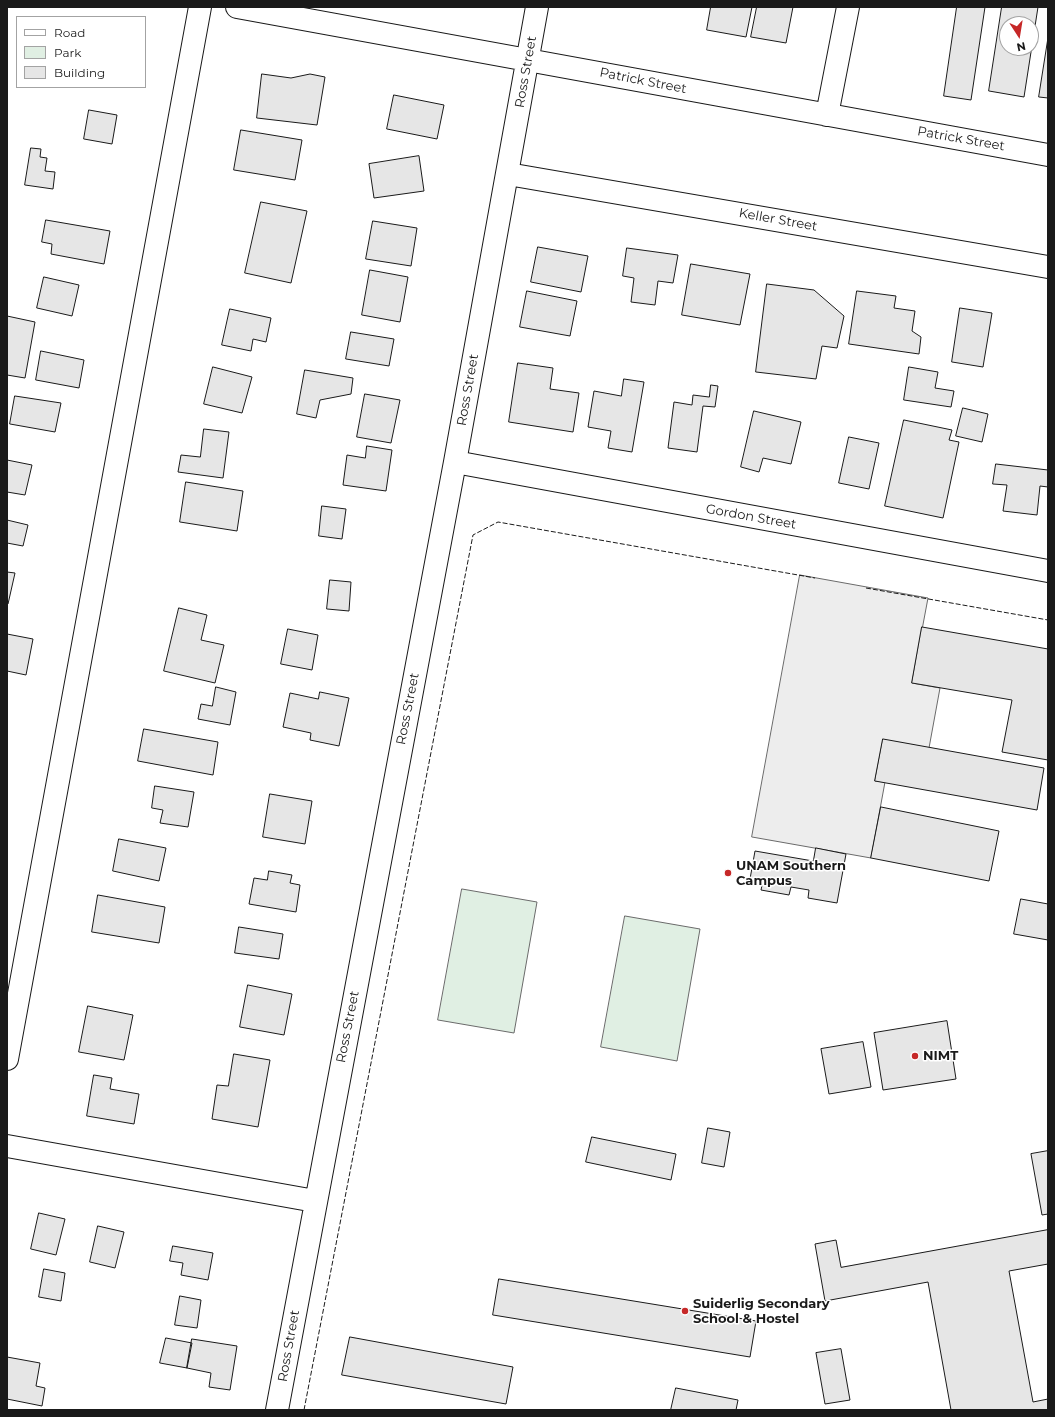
<!DOCTYPE html>
<style>
body{margin:0}
#map{position:relative;width:1055px;height:1417px;overflow:hidden;background:#fff;font-family:Montserrat,sans-serif}
canvas{display:block}
.frame{position:absolute;inset:0;border:8px solid #1a1a1a;pointer-events:none}
.legend{position:absolute;left:16px;top:16px;width:130px;height:72px;box-sizing:border-box;background:#fff;border:1px solid #a3a3a3;margin:0;padding:5px 7px;list-style:none;font-size:12px;color:#1a1a1a}
.legend li{display:flex;align-items:center;gap:8px;height:20px}
.legend b{width:20px;border:1px solid #a3a3a3}
.north{position:absolute;left:999px;top:16px;width:40px;height:40px;box-sizing:border-box;background:#fff;border:1px solid #a3a3a3;border-radius:50%;rotate:168deg;font-size:11px;font-weight:700;line-height:16px;text-align:center;color:#1a1a1a}
.north::after{content:'';display:block;margin:auto;width:14px;height:18px;background:#c62828;clip-path:polygon(50% 0,100% 100%,50% 72%,0 100%)}
</style>
<div id="map">
<canvas width="1055" height="1417"></canvas>
<div class="frame"></div>
<ul class="legend">
<li><b style="height:5px;background:#fff"></b>Road</li>
<li><b style="height:11px;background:#e0efe3"></b>Park</li>
<li><b style="height:11px;background:#e6e6e6"></b>Building</li>
</ul>
<div class="north">N</div>
</div>
<script>
const g = document.querySelector('canvas').getContext('2d');
g.lineJoin = 'round';
function fillPath(path, color) { g.fillStyle = color; g.fill(path, 'evenodd'); }
function stroke(path, color, width, dash) { g.strokeStyle = color; g.lineWidth = width; g.lineCap = dash ? 'butt' : 'round'; g.setLineDash(dash || []); g.stroke(path); }
function label(font, color, halo, rows, align = 'center') {
  g.font = font + ' Montserrat,sans-serif'; g.lineWidth = 3; g.setLineDash([]); g.textBaseline = 'middle'; g.strokeStyle = halo; g.fillStyle = color; for (const [text, x, y, turn = 0] of rows) {
    g.save(); g.translate(x, y); g.rotate((+turn || 0) * Math.PI / 180); g.textAlign = isNaN(turn) ? turn : align; if (halo) g.strokeText(text, 0, 0); g.fillText(text, 0, 0); g.restore();
  }
}
const green = new Path2D(`
 M462,889L537,902L514,1033L438,1020Z
 M625,916L700,929L677,1061L601,1047Z`);
fillPath(green, '#e0efe3');
stroke(green, '#6a6a6a', 1);
const parking = new Path2D(`
 M800,575L928,598L912,683L940,688L929,748L883,740L875,781L885,782L871,858L752,837Z`);
fillPath(parking, '#ededed');
stroke(parking, '#6a6a6a', 1);
const building = new Path2D(`
 M711,7H752L746,37L707,30Z
 M757,7H793L786,43L751,37Z
 M957,7H985L971,100L944,96Z
 M1002,7H1038L1024,97L989,91ZM1007,24H1031V48H1007Z
 M1048,38V98L1039,97Z
 M262,74L291,78L310,74L325,77L317,125L257,118Z
 M394,95L444,105L437,139L387,129Z
 M89,110L117,115L112,144L84,139Z
 M241,130L302,140L295,180L234,170Z
 M31,148L41,149L40,157L47,158L45,171L55,172L53,189L25,185Z
 M419,156L424,191L374,198L369,164Z
 M261,202L307,211L291,283L245,273Z
 M46,220L110,231L104,264L51,254L52,244L42,242Z
 M373,221L417,228L411,266L366,259Z
 M538,247L588,256L581,292L531,282Z
 M627,248L678,255L673,283L658,281L655,305L631,302L634,278L623,276Z
 M691,264L750,274L740,325L682,315Z
 M370,270L408,277L400,322L362,315Z
 M44,277L79,285L72,316L37,308Z
 M767,284L814,290L844,316L837,348L822,346L816,379L756,372Z
 M527,291L577,301L570,336L520,327Z
 M857,291L896,296L894,308L915,311L912,331L921,337L919,354L849,344Z
 M960,308L992,313L983,367L952,362Z
 M230,309L271,318L266,342L253,339L251,351L222,345Z
 M7,316L35,322L25,378L7,375Z
 M351,332L394,339L389,366L346,359Z
 M41,351L84,360L79,388L36,380Z
 M518,363L553,368L550,389L579,393L573,432L509,422Z
 M213,367L252,377L242,413L204,404Z
 M909,367L938,372L935,388L954,391L951,407L904,400Z
 M305,370L353,378L351,394L320,400L316,418L297,414Z
 M624,379L644,382L632,452L608,448L611,431L588,427L594,391L621,396Z
 M711,385L718,386L715,407L703,406L697,452L668,448L674,402L692,405L693,395L709,397Z
 M365,394L400,400L391,443L357,437Z
 M15,396L61,403L55,432L10,424Z
 M963,408L988,414L982,442L956,436Z
 M754,411L801,422L791,464L763,458L759,472L741,467Z
 M904,420L952,430L949,440L959,442L943,518L885,506Z
 M204,429L229,432L223,478L178,472L181,455L200,457Z
 M849,437L879,443L869,489L839,483Z
 M367,446L392,450L386,491L343,485L347,455L365,458Z
 M7,460L32,465L25,495L7,492Z
 M996,464L1048,470V487L1040,486L1037,515L1003,511L1007,485L993,484Z
 M186,482L243,491L237,531L180,522Z
 M322,506L346,509L342,539L319,536Z
 M7,520L28,525L23,546L7,543Z
 M7,572L15,573L8,604H7Z
 M330,580L351,582L349,611L327,609Z
 M179,608L207,615L201,640L224,645L215,683L164,671Z
 M922,627L1048,649V760L1002,752L1012,700L912,683Z
 M288,629L318,635L312,670L281,664Z
 M7,634L33,639L26,675L7,671Z
 M216,687L236,692L230,725L198,719L201,704L212,706Z
 M320,692L349,698L339,746L310,740L311,733L283,727L290,693L318,699Z
 M144,729L218,742L213,775L138,761Z
 M883,739L1044,768L1037,810L875,781Z
 M155,786L194,792L188,827L160,823L163,810L152,808Z
 M270,794L312,801L305,844L263,837Z
 M881,807L999,831L989,881L871,858Z
 M119,839L166,848L159,881L113,871Z
 M816,848L846,854L837,903L808,898L809,890L791,887L789,895L761,890L763,881L750,879L755,851L813,861Z
 M269,871L292,875L290,883L300,885L296,912L249,904L254,878L267,880Z
 M98,895L165,907L159,943L92,932Z
 M1021,899L1048,904V940L1014,934Z
 M239,927L283,934L279,959L235,953Z
 M248,985L292,994L284,1035L240,1027Z
 M88,1006L133,1015L124,1060L79,1052Z
 M947,1021L956,1079L883,1090L874,1033Z
 M863,1042L871,1087L829,1094L821,1049Z
 M234,1054L270,1060L258,1127L212,1119L217,1085L228,1086Z
 M94,1075L112,1078L110,1089L139,1094L134,1124L87,1116Z
 M708,1128L730,1132L724,1167L702,1163Z
 M592,1137L676,1154L671,1180L586,1162Z
 M1048,1151V1214L1042,1215L1031,1154Z
 M39,1213L65,1219L56,1255L31,1249Z
 M98,1226L124,1232L115,1268L90,1262Z
 M1048,1230V1264L1009,1271L1033,1402L1048,1399V1410H949H951L928,1282L825,1301L815,1244L836,1240L841,1267Z
 M173,1246L213,1253L208,1280L181,1275L183,1263L170,1261Z
 M44,1269L65,1273L61,1301L39,1297Z
 M499,1279L756,1321L750,1357L493,1315Z
 M180,1296L201,1300L197,1328L175,1325Z
 M350,1337L513,1367L506,1404L342,1375Z
 M166,1338L192,1343L187,1368L160,1363Z
 M192,1339L237,1346L230,1390L209,1387L211,1373L187,1368Z
 M841,1349L850,1400L825,1404L816,1353Z
 M7,1357L40,1363L36,1386L45,1388L42,1406L7,1399Z
 M676,1388L738,1400L736,1410H671Z`);
fillPath(building, '#e6e6e6');
stroke(building, '#1a1a1a', 1);
const minor = new Path2D(`
 M237,7L1048,155
 M827,115L848,7
 M508,174L1048,267
 M455,462L1048,571
 M7,1059L200,7
 M7,1146L315,1201
 M277,1410L455,462L537,7`);
stroke(minor, '#1a1a1a', 24);
stroke(minor, '#fff', 22);
stroke(new Path2D(`
 M866,588L1048,620
 M304,1410L473,535L498,522L815,578`), '#1a1a1a', 1, [5, 2]);
for (const [x, y, r, color] of [
 [728,873,4,"#c62828"],
 [915,1056,4,"#c62828"],
 [685,1311,4,"#c62828"]
]) { const dot = new Path2D(); dot.arc(x, y, r, 0, 2 * Math.PI); g.fillStyle = color; g.fill(dot); stroke(dot, '#fff', 1.5); }
label('13px', '#1a1a1a', '#fff', [
 ["Ross Street",526,72,-80],
 ["Patrick Street",643,81,11],
 ["Patrick Street",961,139,10],
 ["Keller Street",778,220,10],
 ["Ross Street",468,390,-80],
 ["Gordon Street",751,517,10],
 ["Ross Street",408,709,-79],
 ["Ross Street",348,1027,-79],
 ["Ross Street",289,1346,-80]
]);
label('bold 13px', '#1a1a1a', '#fff', [
 ["UNAM Southern",736,866],
 ["Campus",736,881],
 ["NIMT",923,1056],
 ["Suiderlig Secondary",693,1304],
 ["School & Hostel",693,1319]
], 'left');
</script>
